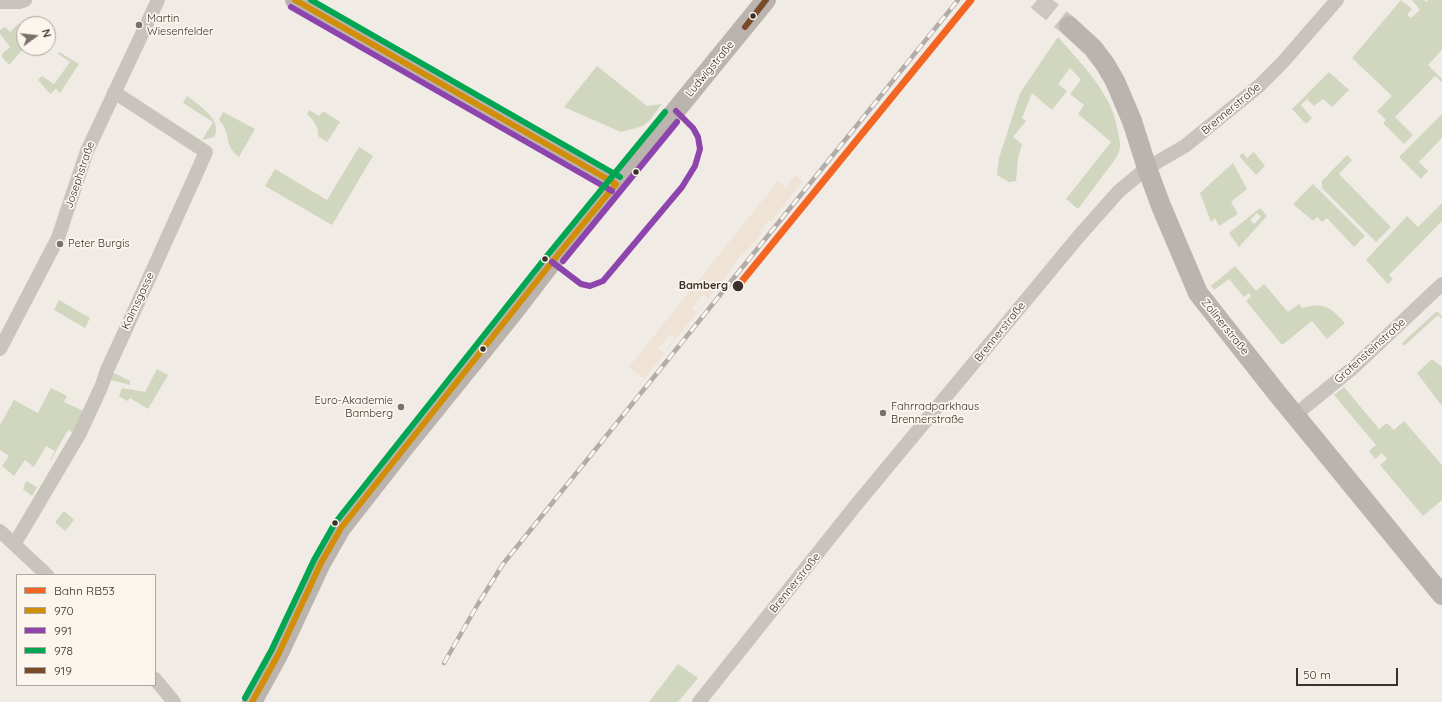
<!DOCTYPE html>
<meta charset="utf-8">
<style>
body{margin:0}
#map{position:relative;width:1442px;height:702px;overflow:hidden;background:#f0ebe5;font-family:Quicksand,sans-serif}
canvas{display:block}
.legend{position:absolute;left:16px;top:574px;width:140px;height:112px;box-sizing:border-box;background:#fbf5ee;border:1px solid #aea6a0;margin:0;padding:5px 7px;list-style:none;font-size:12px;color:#3b302b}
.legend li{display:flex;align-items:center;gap:8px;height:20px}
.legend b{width:20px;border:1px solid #aea6a0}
.north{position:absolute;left:16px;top:16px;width:40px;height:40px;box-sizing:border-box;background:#fbf5ee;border:1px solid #aea6a0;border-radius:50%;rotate:75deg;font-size:11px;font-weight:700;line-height:16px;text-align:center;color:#3b302b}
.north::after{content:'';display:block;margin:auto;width:14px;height:18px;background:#7a716c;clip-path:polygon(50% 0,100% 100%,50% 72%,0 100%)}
.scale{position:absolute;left:1296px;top:668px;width:102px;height:18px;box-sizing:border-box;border:2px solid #3b302b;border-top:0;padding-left:5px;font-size:12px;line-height:14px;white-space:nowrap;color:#3b302b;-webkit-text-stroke:3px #fbf5ee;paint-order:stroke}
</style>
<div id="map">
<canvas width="1442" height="702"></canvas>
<ul class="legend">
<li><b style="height:5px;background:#f26522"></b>Bahn RB53</li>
<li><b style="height:5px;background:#d18e09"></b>970</li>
<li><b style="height:5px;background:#8e44ad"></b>991</li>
<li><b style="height:5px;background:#00a651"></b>978</li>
<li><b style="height:5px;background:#7a4b2a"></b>919</li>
</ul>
<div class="north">N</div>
<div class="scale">50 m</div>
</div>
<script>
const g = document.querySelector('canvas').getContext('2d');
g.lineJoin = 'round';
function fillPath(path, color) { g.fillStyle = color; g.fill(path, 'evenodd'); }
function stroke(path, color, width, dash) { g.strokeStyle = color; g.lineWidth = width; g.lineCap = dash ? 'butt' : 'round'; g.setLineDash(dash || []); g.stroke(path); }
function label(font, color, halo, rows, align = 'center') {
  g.font = font + ' Quicksand,sans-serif'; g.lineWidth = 3.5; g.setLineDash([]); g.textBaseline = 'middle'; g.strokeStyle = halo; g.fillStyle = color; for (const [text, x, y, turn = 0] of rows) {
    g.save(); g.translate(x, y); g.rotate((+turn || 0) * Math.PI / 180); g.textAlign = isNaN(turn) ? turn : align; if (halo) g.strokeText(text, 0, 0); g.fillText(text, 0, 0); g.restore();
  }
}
fillPath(new Path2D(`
 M1401,0L1412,9L1407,15L1411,18L1420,10L1412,0H1424L1426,2L1428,0H1442V50L1428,65L1442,79V82L1435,76L1395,117L1413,135L1404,144L1383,123L1386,120L1377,111L1392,96L1352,58Z
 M19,23L24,26V48L9,65L2,57V54L10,47L0,34V30L5,27L10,32Z
 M1058,37C1082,65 1113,94 1118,132C1120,144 1122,147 1116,158L1078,209L1066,199L1111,142L1078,114L1084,105L1070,94L1081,80L1070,68L1058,84L1067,91L1052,110L1032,93L1022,118L1026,121L1013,137L1022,144L1018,158L1016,181L1009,182L997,175L999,158L1020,93Z
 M59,52L79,64L60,93L56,89L50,94L38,80L42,76L54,84L70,62L58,54Z
 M597,66L647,106L662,104L649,121L643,126L621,132L564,107Z
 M1329,72L1349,90L1332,107L1323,99L1314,106L1307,99L1301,105L1312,118L1306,124L1292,109Z
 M187,96C199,105 224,121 214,137L202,140L213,122L183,103Z
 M309,110L319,116L323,111L340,122L327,142L318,136C319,127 314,121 307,114Z
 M223,112L255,129L239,157C223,145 232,134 219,120Z
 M1442,114V138L1419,162L1428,171L1421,179L1399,157Z
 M359,147L373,156L332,225L265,186L275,169L327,200Z
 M1254,152L1265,166L1256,175L1239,156L1243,153L1247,158Z
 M1347,155L1352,160L1339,174L1391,227L1376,242L1322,188V181Z
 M1233,163L1247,189L1231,202L1238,214L1219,226L1215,218L1211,222L1200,193Z
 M1313,184L1365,236L1354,247L1327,218L1322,222L1317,217L1313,221L1293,204Z
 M1441,204H1442V221L1389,275L1393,279L1388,284L1366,260L1407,216L1418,227Z
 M1260,208L1267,216L1239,247L1229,233ZM1257,213L1261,217L1254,224L1250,220Z
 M1235,266L1256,291L1264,284L1288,312L1299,304L1302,308C1326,302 1329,307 1345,323L1327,339L1312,321L1282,345L1246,301L1251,296L1249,293L1244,297L1229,279L1214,290L1211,286Z
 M59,300L90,318L85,328L54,310Z
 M1437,311L1442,316V319L1438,315L1404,346L1402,343Z
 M1432,359L1442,367V406L1417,373Z
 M157,369L168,375L148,409L130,398L127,401L119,396L122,388L145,392Z
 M110,371L130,381V385L107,379Z
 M1344,387L1379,429L1387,423L1394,430L1404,421L1442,465V500L1423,516L1380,465L1387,459L1382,453L1375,459L1369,451L1376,445L1334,395Z
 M51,388L67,396L64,402L86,412L75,434L68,430L51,460H50L55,451L46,446L34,467L25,460L14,476L2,466L9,456L0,450V425L14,400L38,413Z
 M26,481L37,487L32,496L23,489Z
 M64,511L74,520L65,531L55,522Z
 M678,664L698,678L678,702H649Z`), '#d1d6bf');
fillPath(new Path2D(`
 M795,175L803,181L771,221L769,220L760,231L762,233L744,254L742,253L731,268L732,269L644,379L629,367L778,181L786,188ZM703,294L708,298L697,312L692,308ZM670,334L675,339L664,353L658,348Z`), '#eee3d5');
stroke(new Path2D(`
 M1037,0L1069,26`), '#ccc6c0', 20, [20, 10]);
stroke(new Path2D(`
 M0,2H19L25,0
 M0,349L58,238L87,151L158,0
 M1295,415L1354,367L1442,284
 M0,531L47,575
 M14,544L21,533L80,433L102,385L107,370L136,307L206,152L114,92
 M155,679L174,702
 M699,702L856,505L1079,236L1119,191L1147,168L1185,146L1259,86L1282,63L1337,0`), '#c9c3be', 14);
stroke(new Path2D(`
 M295,0L358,37L616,184
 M1069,26L1093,48L1105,64L1115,81L1132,121L1147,168L1161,206L1198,293L1276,392L1442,595
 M252,702L278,655L321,563L341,528L402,450L512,314L552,262L766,0`), '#bab3ae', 20);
const rail = new Path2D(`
 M444,663L478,604L503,564L958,0`);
stroke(rail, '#b1aca8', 4.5);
stroke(rail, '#fbf5ee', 3, [9]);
stroke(new Path2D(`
 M295,0L616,184
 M252,702L278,655L321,563L341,528L552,262L616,184`), '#d18e09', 6);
stroke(new Path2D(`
 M291,7L612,191
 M563,261L677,122
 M552,262L581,284L590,286L603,281L682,187L695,166L700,149L698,137L693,128L676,111`), '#8e44ad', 6);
stroke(new Path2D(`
 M311,0L620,177
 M245,698L271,651L314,560L335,523L546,257L665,112`), '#00a651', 6);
stroke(new Path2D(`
 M745,27L766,0`), '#7a4b2a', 6);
stroke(new Path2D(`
 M738,286L971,0`), '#f26522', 7);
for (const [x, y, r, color] of [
 [753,16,3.5,"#3b302b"],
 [139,25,4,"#7a716c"],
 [636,172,3.5,"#3b302b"],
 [60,244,4,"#7a716c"],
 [545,259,3.5,"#3b302b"],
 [738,286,6,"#3b302b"],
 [483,349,3.5,"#3b302b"],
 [401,407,4,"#7a716c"],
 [883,413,4,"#7a716c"],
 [335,523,3.5,"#3b302b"]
]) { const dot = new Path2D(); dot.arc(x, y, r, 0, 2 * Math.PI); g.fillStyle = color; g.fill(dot); stroke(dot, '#fbf5ee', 1.5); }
label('11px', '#3b302b', '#fbf5ee', [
 ["Martin",147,19],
 ["Wiesenfelder",147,32],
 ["Peter Burgis",68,244],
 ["Euro-Akademie",393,401,"right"],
 ["Bamberg",393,414,"right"],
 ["Fahrradparkhaus",891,407],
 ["Brennerstraße",891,420]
], 'left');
label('11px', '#3b302b', '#fbf5ee', [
 ["Ludwigstraße",710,69,-50],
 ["Brennerstraße",1231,109,-40],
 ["Josephstraße",80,175,-71],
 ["Kaimsgasse",138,301,-65],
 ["Zollnerstraße",1225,327,51],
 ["Brennerstraße",1000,332,-51],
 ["Grafensteinstraße",1370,351,-42],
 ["Brennerstraße",795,583,-51]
]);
label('bold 11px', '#3b302b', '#fbf5ee', [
 ["Bamberg",728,286]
], 'right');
</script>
